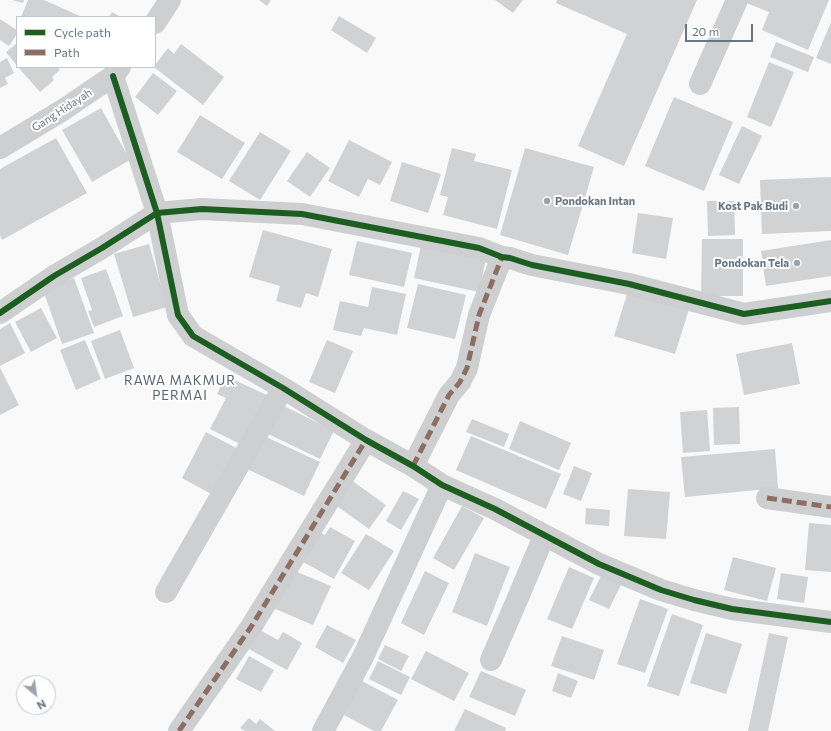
<!DOCTYPE html>
<style>
body{margin:0}
#map{position:relative;width:831px;height:731px;overflow:hidden;background:#f9f9f9;font-family:Commissioner,sans-serif}
canvas{display:block}
.legend{position:absolute;left:16px;top:16px;width:140px;height:52px;box-sizing:border-box;background:#fff;border:1px solid #c1c8cd;margin:0;padding:5px 7px;list-style:none;font-size:12px;color:#657683}
.legend li{display:flex;align-items:center;gap:8px;height:20px}
.legend b{width:20px;border:1px solid #c1c8cd}
.north{position:absolute;left:16px;top:675px;width:40px;height:40px;box-sizing:border-box;background:#fff;border:1px solid #c1c8cd;border-radius:50%;rotate:151deg;font-size:11px;font-weight:700;line-height:16px;text-align:center;color:#657683}
.north::after{content:'';display:block;margin:auto;width:14px;height:18px;background:#99a4ac;clip-path:polygon(50% 0,100% 100%,50% 72%,0 100%)}
.scale{position:absolute;left:685px;top:24px;width:68px;height:18px;box-sizing:border-box;border:2px solid #657683;border-top:0;padding-left:5px;font-size:12px;line-height:14px;white-space:nowrap;color:#657683;-webkit-text-stroke:3px #fff;paint-order:stroke}
</style>
<div id="map">
<canvas width="831" height="731"></canvas>
<ul class="legend">
<li><b style="height:5px;background:#1b5e20"></b>Cycle path</li>
<li><b style="height:5px;background:#8d6e63"></b>Path</li>
</ul>
<div class="north">N</div>
<div class="scale">20 m</div>
</div>
<script>
const g = document.querySelector('canvas').getContext('2d');
g.lineJoin = 'round';
function fillPath(path, color) { g.fillStyle = color; g.fill(path, 'evenodd'); }
function stroke(path, color, width, dash) { g.strokeStyle = color; g.lineWidth = width; g.lineCap = dash ? 'butt' : 'round'; g.setLineDash(dash || []); g.stroke(path); }
function label(font, color, halo, rows, align = 'center') {
  g.font = font + ' Commissioner,sans-serif'; g.lineWidth = 4; g.setLineDash([]); g.textBaseline = 'middle'; g.strokeStyle = halo; g.fillStyle = color; for (const [text, x, y, turn = 0] of rows) {
    g.save(); g.translate(x, y); g.rotate((+turn || 0) * Math.PI / 180); g.textAlign = isNaN(turn) ? turn : align; if (halo) g.strokeText(text, 0, 0); g.fillText(text, 0, 0); g.restore();
  }
}
fillPath(new Path2D(`
 M12,0H24L23,3Z
 M28,0H44L82,17H21Z
 M259,0H271L267,6Z
 M495,0H523L513,13Z
 M557,0H697L624,166L578,146L627,34L556,3Z
 M744,0H829L808,50L762,30L769,12L744,2Z
 M112,12L121,17H109Z
 M339,16L376,38L367,53L331,30Z
 M0,19L17,30V34L9,46L0,40Z
 M831,22V64L816,58Z
 M776,42L814,57L808,72L770,57Z
 M17,43V66L6,52Z
 M181,44L224,77L203,105L155,68V65L168,48L174,54Z
 M7,58L14,73L5,78L8,84L0,88V62Z
 M769,62L794,72L771,127L747,117Z
 M18,67H58L60,70L52,77L54,80L40,92Z
 M153,73L177,91L158,115L135,97Z
 M674,97L733,122L704,191L645,166Z
 M101,108L130,160L92,182L62,130Z
 M200,115L245,143L222,179L177,152Z
 M742,126L762,136L739,184L719,175Z
 M260,132L291,151L260,200L229,181Z
 M56,138L87,193L2,240L0,235V169Z
 M349,140L392,162L380,185L368,179L359,197L328,181Z
 M452,148L476,154L474,161L512,170L497,229L443,215L448,197L440,195Z
 M525,148L594,167L568,255L500,235Z
 M307,152L330,168L310,197L287,181Z
 M402,162L441,174L428,213L390,201Z
 M831,177V231L762,234L760,180Z
 M707,201H734L735,235L708,236Z
 M638,213L673,218L666,259L632,253Z
 M263,230L332,249L318,297L306,293L301,308L276,301L280,286L249,277Z
 M702,239H743V296H701Z
 M831,240V276L766,286L761,251Z
 M357,241L412,253L404,287L349,275Z
 M422,241L487,254L479,292L414,278Z
 M149,244L167,307L133,317L114,254Z
 M106,269L123,316L94,327L88,311L92,310L81,278Z
 M74,278L94,333L62,344L43,290Z
 M418,284L466,295L455,339L407,328Z
 M372,287L406,294L397,335L364,328L361,336L333,330L340,301L368,307Z
 M628,291L689,309L675,354L614,336Z
 M41,308L57,338L31,352L15,322Z
 M10,323L25,353L0,366V329Z
 M120,330L134,368L105,379L91,341Z
 M85,340L101,379L76,390L60,350Z
 M327,340L353,351L335,393L309,382Z
 M792,343L800,384L744,395L736,354Z
 M0,368L19,405L0,415Z
 M226,376L271,397L246,447L210,429L226,398L217,394Z
 M278,403L334,431L320,459L264,432Z
 M739,407L740,444L714,445L713,408Z
 M707,410L710,451L683,453L680,412Z
 M472,419L509,434L504,447L466,432Z
 M520,421L571,443L559,470L509,449Z
 M206,432L240,450L215,496L182,478Z
 M262,435L320,462L304,496L245,468Z
 M471,436L561,474L546,509L456,470Z
 M775,449L778,488L685,497L681,457Z
 M574,466L592,473L581,501L563,494Z
 M351,480L386,505L369,529L334,504Z
 M628,489L670,492L666,539L624,536Z
 M403,491L419,499L401,530L386,521Z
 M462,506L484,518L454,570L433,558Z
 M586,508L610,510L609,526L585,524Z
 M809,523L831,525V572L805,570Z
 M330,527L355,541L334,579L296,558L313,528L325,535Z
 M366,534L394,551L369,590L341,573Z
 M475,553L510,567L487,626L452,612Z
 M733,557L776,568L767,601L724,590Z
 M569,567L594,578L572,629L547,619Z
 M290,569L331,586L313,625L273,608Z
 M425,571L449,583L424,635L401,623Z
 M781,573L808,577L804,603L777,599Z
 M602,574L622,583L609,609L589,600Z
 M640,599L668,609L645,673L617,664Z
 M672,614L703,625L679,696L647,686Z
 M327,625L356,640L343,663L315,647Z
 M258,629L278,640L283,632L302,643L287,670L247,648Z
 M706,633L742,644L726,694L690,683Z
 M769,633L788,637L768,731H748Z
 M562,636L604,650L594,680L551,666Z
 M385,645L409,656L401,671L378,659Z
 M426,651L469,673L454,701L411,679Z
 M249,656L274,670L261,692L236,679Z
 M378,661L410,677L401,695L369,679Z
 M481,671L526,690L515,716L469,697Z
 M558,673L578,681L571,698L552,691Z
 M360,680L398,700L381,731H374L342,714Z
 M465,709L506,728L505,731H454Z
 M249,718L256,724L260,719L275,731H245L240,728Z`), '#d0d2d3');
stroke(new Path2D(`
 M155,23L170,0
 M113,76L157,213L178,315L193,336L283,388L366,440L413,466L442,485L495,509L599,564L661,590L694,600L732,609L831,622
 M700,84L737,0
 M0,148L63,110L113,76L120,67
 M0,313L54,276L102,248L157,213L202,209L302,214L479,248L502,257L510,258L532,265L629,284L744,314L831,301
 M413,466L449,395L460,382L467,368L479,315L502,257
 M767,498L831,507
 M166,592L283,388
 M491,660L517,600L544,536
 M179,731L251,627L366,440
 M323,731L363,657L442,485`), '#cecfd0', 22);
stroke(new Path2D(`
 M413,466L449,395L460,382L467,368L479,315L502,257
 M767,498L831,507
 M179,731L251,627L366,440`), '#8d6e63', 5, [10, 5]);
stroke(new Path2D(`
 M113,76L157,213L178,315L193,336L283,388L366,440L413,466L442,485L495,509L599,564L661,590L694,600L732,609L831,622
 M0,313L54,276L102,248L157,213L202,209L302,214L479,248L502,257L510,258L532,265L629,284L744,314L831,301`), '#1b5e20', 6);
for (const [x, y, r, color] of [
 [547,201,4,"#99a4ac"],
 [796,206,4,"#99a4ac"],
 [797,263,4,"#99a4ac"]
]) { const dot = new Path2D(); dot.arc(x, y, r, 0, 2 * Math.PI); g.fillStyle = color; g.fill(dot); stroke(dot, '#fff', 1.5); }
label('11px', '#657683', '#fff', [
 ["Gang Hidayah",62,110,-33]
]);
label('bold 11px', '#657683', '#fff', [
 ["Pondokan Intan",555,201,"left"],
 ["Kost Pak Budi",788,206],
 ["Pondokan Tela",789,263]
], 'right');
g.letterSpacing = '1px';
label('13px', '#57646e', '#fff', [
 ["RAWA MAKMUR",180,381],
 ["PERMAI",180,396]
]);
g.letterSpacing = '0px';
</script>
